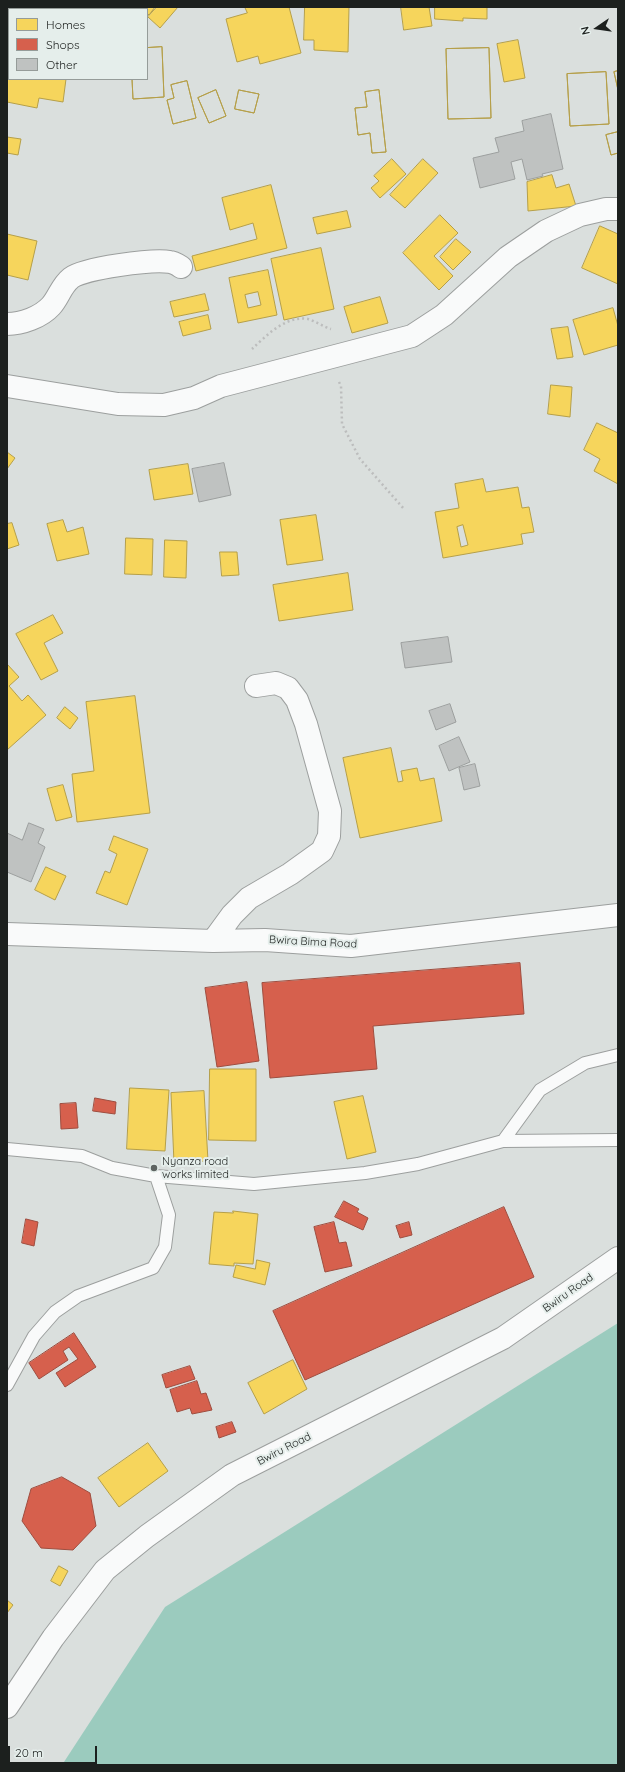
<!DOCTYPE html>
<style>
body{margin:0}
#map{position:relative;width:625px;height:1772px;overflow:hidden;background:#dadfdd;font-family:Quicksand,sans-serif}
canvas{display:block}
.frame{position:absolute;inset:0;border:8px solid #1c201e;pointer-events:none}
.legend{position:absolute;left:8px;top:8px;width:140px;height:72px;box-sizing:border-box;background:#e5eeeb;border:1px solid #959c99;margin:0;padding:5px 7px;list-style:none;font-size:12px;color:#1c201e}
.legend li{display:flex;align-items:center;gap:8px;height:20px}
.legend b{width:20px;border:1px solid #959c99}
.north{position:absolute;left:577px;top:8px;width:40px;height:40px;-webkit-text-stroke:3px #e5eeeb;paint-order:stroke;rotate:257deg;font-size:11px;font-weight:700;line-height:16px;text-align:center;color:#1c201e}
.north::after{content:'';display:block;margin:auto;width:14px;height:18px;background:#1c201e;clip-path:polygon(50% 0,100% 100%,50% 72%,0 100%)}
.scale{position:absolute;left:8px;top:1746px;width:89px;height:18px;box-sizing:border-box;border:2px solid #1c201e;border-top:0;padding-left:5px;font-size:12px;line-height:14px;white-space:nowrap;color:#1c201e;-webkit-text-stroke:3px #e5eeeb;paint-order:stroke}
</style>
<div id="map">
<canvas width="625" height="1772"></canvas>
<div class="frame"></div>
<ul class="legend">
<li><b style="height:11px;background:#f6d55c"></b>Homes</li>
<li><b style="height:11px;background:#d6604d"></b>Shops</li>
<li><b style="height:11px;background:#bfc2c1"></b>Other</li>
</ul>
<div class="north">N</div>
<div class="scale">20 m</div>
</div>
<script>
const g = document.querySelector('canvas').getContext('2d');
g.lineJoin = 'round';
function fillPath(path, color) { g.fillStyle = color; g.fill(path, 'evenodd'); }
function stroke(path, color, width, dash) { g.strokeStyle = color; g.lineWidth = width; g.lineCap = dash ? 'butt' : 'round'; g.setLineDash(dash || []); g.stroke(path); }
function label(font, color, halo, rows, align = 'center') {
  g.font = font + ' Quicksand,sans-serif'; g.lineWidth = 4; g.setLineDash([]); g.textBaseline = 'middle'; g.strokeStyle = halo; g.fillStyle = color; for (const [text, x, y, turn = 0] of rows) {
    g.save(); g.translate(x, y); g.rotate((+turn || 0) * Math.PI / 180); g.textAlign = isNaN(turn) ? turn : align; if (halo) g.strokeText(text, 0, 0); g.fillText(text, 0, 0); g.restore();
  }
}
fillPath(new Path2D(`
 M618,1323V1765H62L165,1607Z`), '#9bcbbe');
const homes = new Path2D(`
 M109,7H136L135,9H108Z
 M138,7H155L149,15L147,13V9H141Z
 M157,7H178L160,28L148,17Z
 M245,7H289L301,53L260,64L258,56L237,62L226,19L247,13Z
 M305,7H349L348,52L314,50V40H304Z
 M401,7H429L432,26L404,30Z
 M435,7H487V19L463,18V21L435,19Z
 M518,40L525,78L504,82L497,44Z
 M162,47L164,97L133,99L132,79H147V48Z
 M162,47L164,97L133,99L132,79H147V48Z
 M489,48L491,118L448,119L446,49Z
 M489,48L491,118L448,119L446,49Z
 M7,58L9,59V79H66L63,102L39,98L37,108L7,102Z
 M618,71V90L614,72Z
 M618,71V90L614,72Z
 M606,72L609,124L570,126L567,74Z
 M606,72L609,124L570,126L567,74Z
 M187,81L196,118L173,124L167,100L174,98L171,85Z
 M187,81L196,118L173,124L167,100L174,98L171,85Z
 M216,90L226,116L209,123L198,98Z
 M216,90L226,116L209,123L198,98Z
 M239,90L259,94L254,113L235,109Z
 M239,90L259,94L254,113L235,109Z
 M379,90L386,152L372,153L370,133L358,135L355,108L367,107L365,92Z
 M379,90L386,152L372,153L370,133L358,135L355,108L367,107L365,92Z
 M618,132V153L611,155L606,135Z
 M618,132V153L611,155L606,135Z
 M7,137L21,139L18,155L7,153Z
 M392,159L406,174L380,198L371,188L379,181L374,176Z
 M423,159L438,173L405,208L390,195Z
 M552,175L556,188L569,184L576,206L528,211L527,182Z
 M271,185L287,248L196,271L192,256L257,239L253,223L230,230L222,198Z
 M347,211L351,227L317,234L313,218Z
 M440,215L458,233L434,256L453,276L439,290L403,253Z
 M600,226L618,234V284L582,268Z
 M7,234L37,241L28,280L7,275Z
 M456,239L471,252L453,270L440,257Z
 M321,248L334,309L284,320L271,259Z
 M268,270L277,315L238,323L229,278ZM258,292L261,305L248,308L245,295Z
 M205,294L209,310L174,317L170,302Z
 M380,297L388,323L352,333L344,307Z
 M613,308L618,326V345L584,355L573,320Z
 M208,315L211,329L183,336L179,322Z
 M568,327L573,357L557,359L551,329Z
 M551,385L572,387L570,417L548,414Z
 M597,423L618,433V484L594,471L600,459L584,450Z
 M7,452L15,458L7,469Z
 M188,464L193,494L154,500L149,470Z
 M483,479L486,492L518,487L522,508L529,507L534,532L521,534L523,544L443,558L435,512L459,508L455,484ZM463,525L468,545L461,547L457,527Z
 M316,515L323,560L287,565L280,520Z
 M63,520L67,532L83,527L89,554L57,561L47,524Z
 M12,523L19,545L7,549V524Z
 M126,538L153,539L152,575L125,574Z
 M165,540L187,541L186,578L164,577Z
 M220,552H237L239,575L222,576Z
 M348,573L353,610L279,621L273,585Z
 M53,615L63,633L44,643L58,671L41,680L16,634Z
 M7,664L19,677L9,686L22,701L28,695L46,715L7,750Z
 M135,696L150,813L77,822L72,774L94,771L86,702Z
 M65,707L78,718L70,729L57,718Z
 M391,748L398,782L403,781L401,771L417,768L420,781L434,778L442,821L360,838L343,758Z
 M63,785L72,817L56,821L47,789Z
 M114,836L148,849L127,905L96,893L105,871L110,873L117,854L109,850Z
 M46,867L66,876L55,900L35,890Z
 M210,1069H256V1141L209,1140Z
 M130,1088L169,1090L165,1151L127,1149Z
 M204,1091L208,1161L174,1163L171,1093Z
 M363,1096L376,1152L347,1159L334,1102Z
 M233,1211L258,1214L253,1264L234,1263V1266L209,1264L214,1212L233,1213Z
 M257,1260L270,1263L265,1285L233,1277L236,1265L255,1269Z
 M293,1360L307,1389L264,1414L248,1383Z
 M148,1443L168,1471L119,1507L98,1478Z
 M59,1566L68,1571L60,1586L51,1581Z
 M7,1600L13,1605L7,1613Z`);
fillPath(homes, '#f6d55c');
stroke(homes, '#b59f49', 1);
const shops = new Path2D(`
 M520,963L524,1014L373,1026L377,1069L270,1078L262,983Z
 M247,982L259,1061L217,1067L205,988Z
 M95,1098L116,1102L115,1114L93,1111Z
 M76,1103L78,1128L61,1129L60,1104Z
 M344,1201L359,1209L357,1212L368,1218L363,1230L335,1217Z
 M504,1207L534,1277L305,1380L273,1311Z
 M26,1219L38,1222L34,1246L22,1243Z
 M334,1222L339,1243L346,1242L352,1266L325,1272L314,1227Z
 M409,1222L412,1235L400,1238L396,1226Z
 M74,1333L96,1367L65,1387L56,1373L78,1359L69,1347L63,1351L68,1360L39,1379L29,1363Z
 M190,1366L195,1379L166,1388L162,1375Z
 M197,1381L201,1394L206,1393L212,1410L192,1414L190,1408L177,1412L170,1390Z
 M232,1422L236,1432L219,1438L216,1427Z
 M62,1477L90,1493L96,1526L73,1550L41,1548L22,1521L31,1489Z`);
fillPath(shops, '#d6604d');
stroke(shops, '#9e4d3f', 1);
const building = new Path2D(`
 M551,114L563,169L542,174L543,176L527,180L522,159L511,162L515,179L480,188L473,158L499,152L495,138L524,131L522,121Z
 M224,463L231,495L199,502L192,469Z
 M448,637L452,662L405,668L401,643Z
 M450,704L456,722L436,730L429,711Z
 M459,737L470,762L449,771L439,746Z
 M475,764L480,786L464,790L459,768Z
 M29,823L44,829L38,843L45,847L31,882L7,872V833L22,840Z`);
fillPath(building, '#bfc2c1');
stroke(building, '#9c9f9e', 1);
const service = new Path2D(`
 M503,1141L540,1090L585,1063L618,1055
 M7,1149L82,1156L112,1168L156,1176L254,1184L365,1173L418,1164L503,1141L618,1140
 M7,1385L34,1336L55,1312L78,1296L153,1268L165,1247L169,1215L156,1176`);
const minor = new Path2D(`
 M7,324C22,324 41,317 51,306C59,297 61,286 71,278C84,268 153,259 170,262C173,262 178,265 181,267
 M7,386L118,404L164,405L194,398L221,386L412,336L444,315L508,257L546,231L580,215L606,209H618
 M7,934L213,941L265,940L351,946L618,915
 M213,941L232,915L249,898L290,874L322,851L329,836L330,811L306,724L297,700L288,688L276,683L256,686`);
const secondary = new Path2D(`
 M7,1707L53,1638L105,1570L147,1536L232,1475L503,1338L618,1258`);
stroke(service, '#9c9f9e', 14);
stroke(minor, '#9c9f9e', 24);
stroke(secondary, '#9c9f9e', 24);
stroke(new Path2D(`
 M252,349C266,336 286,315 308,319C315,321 324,327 331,329
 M339,382L341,386L342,424L360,459L404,509`), '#bcbdbd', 2.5, [2, 3]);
stroke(service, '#f9fafa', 12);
stroke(minor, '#f9fafa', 22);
stroke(secondary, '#f9fafa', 22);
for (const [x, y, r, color] of [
 [154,1168,4,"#5e6361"]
]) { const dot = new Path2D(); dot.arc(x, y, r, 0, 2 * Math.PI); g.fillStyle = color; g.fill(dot); stroke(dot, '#e5eeeb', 1.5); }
label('11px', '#1c201e', '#e5eeeb', [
 ["Bwira Bima Road",313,942,3],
 ["Bwiru Road",568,1293,-35],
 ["Bwiru Road",284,1449,-27]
]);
label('11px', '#1c201e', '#e5eeeb', [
 ["Nyanza road",162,1162],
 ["works limited",162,1175]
], 'left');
</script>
